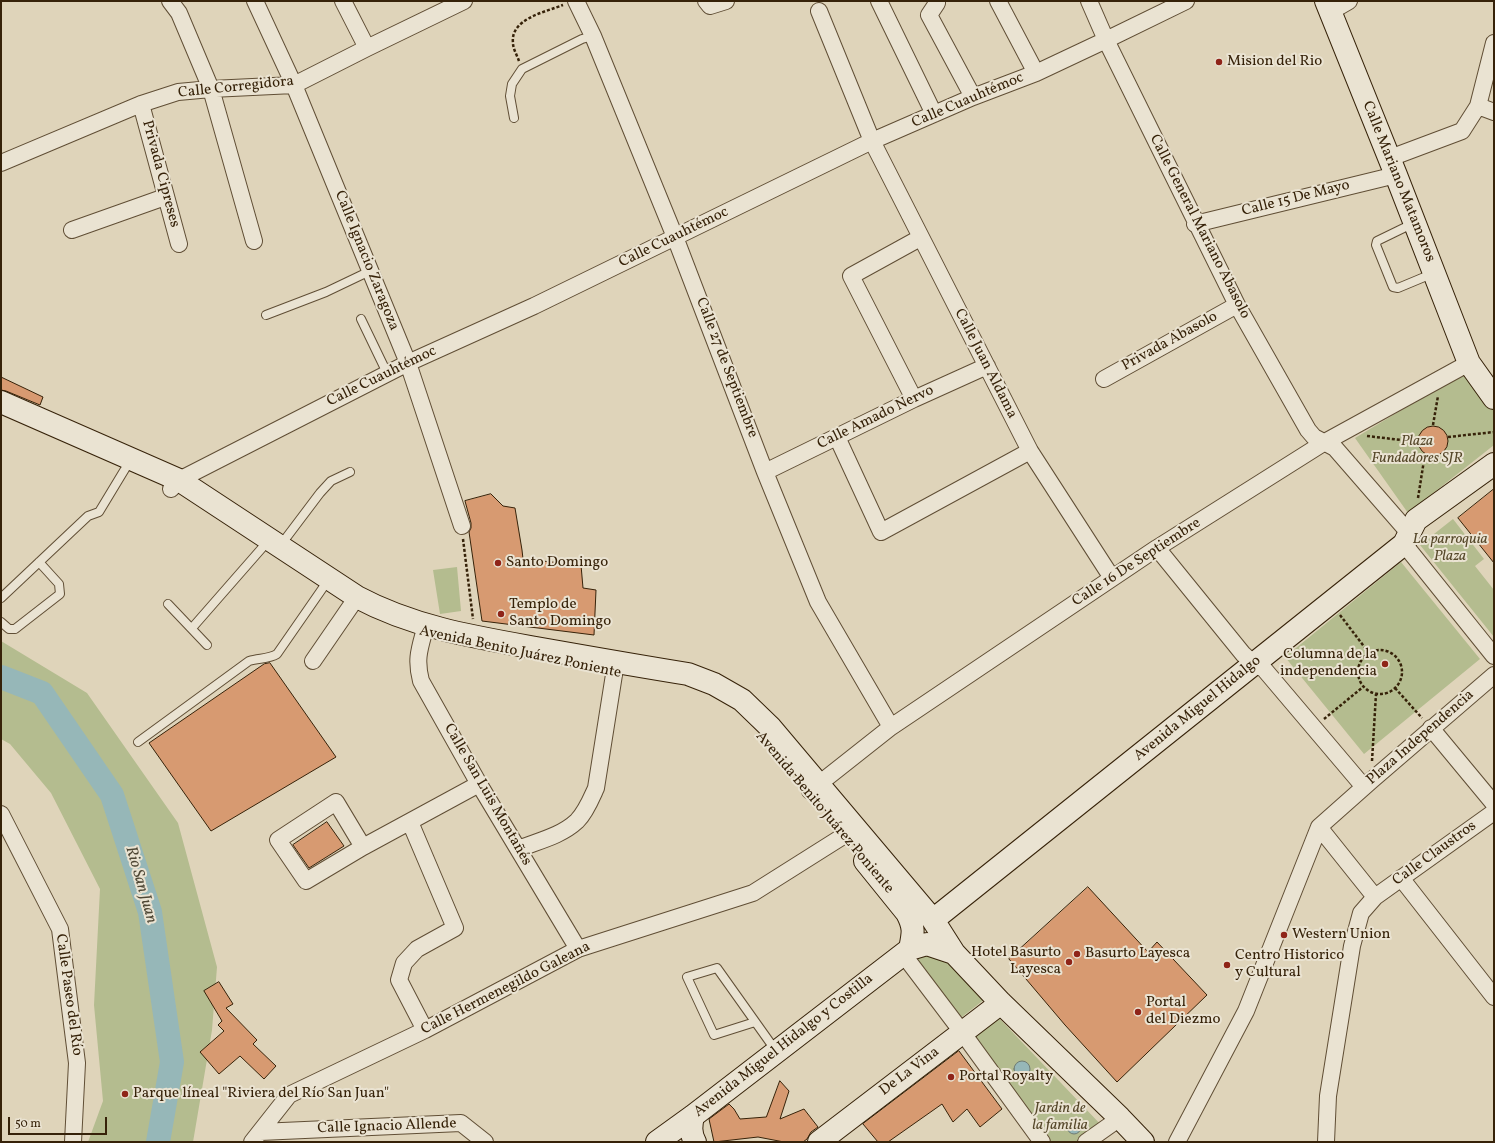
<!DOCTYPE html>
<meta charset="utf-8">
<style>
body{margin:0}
#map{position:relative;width:1495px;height:1143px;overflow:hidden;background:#dfd4ba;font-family:Vollkorn,serif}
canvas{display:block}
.frame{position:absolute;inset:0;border:2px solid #362209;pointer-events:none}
.scale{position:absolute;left:8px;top:1117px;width:99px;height:18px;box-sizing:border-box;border:2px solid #362209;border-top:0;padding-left:5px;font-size:12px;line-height:14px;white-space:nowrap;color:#362209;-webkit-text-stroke:3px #eae3d2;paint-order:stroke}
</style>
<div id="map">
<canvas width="1495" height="1143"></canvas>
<div class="frame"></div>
<div class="scale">50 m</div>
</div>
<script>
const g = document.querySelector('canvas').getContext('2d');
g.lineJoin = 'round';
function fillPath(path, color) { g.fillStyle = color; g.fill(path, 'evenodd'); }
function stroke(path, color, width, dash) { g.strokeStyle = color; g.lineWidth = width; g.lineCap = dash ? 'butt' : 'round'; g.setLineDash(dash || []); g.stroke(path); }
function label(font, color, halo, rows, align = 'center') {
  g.font = font + ' Vollkorn,serif'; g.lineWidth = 4; g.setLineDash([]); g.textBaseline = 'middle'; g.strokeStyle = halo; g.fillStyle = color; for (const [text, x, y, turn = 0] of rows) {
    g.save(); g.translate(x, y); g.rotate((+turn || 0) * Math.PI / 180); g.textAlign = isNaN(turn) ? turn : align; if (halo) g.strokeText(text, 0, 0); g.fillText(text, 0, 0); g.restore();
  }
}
fillPath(new Path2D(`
 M1468,370L1494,406V445L1408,513L1355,438Z
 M1453,519L1484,559L1475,566L1494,590V637L1420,545Z
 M1401,562L1480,659L1364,754L1285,657Z
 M457,567L461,611L440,614L433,570Z
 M1,641L87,693L178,823L217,967L212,1030L193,1142H88L103,1101L94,1005L100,889L51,793L10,744L1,739Z
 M937,949L985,999L958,1020L912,960Z
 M997,1016L1104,1128L1083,1142H1049L969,1039Z`), '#b4bc8f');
const water = new Path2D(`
 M1014 1069a8 8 0 1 1 16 0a8 8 0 1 1-16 0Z
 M1067 1127a7 7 0 1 1 14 0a7 7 0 1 1-14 0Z`);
fillPath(water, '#96b7b8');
stroke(water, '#707b72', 1);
stroke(new Path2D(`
 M1,677L42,693L112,795L150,912L172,1062L158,1142`), '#96b7b8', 24);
const building = new Path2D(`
 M1,377L43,397L40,405L6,391L1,390Z
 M1418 441a15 15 0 1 1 30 0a15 15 0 1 1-30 0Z
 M1494,489V563L1458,518Z
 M491,494L503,506L515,508L522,550L523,559L581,565L583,588L596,590L594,635L482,621L469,532L471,528V523L465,501Z
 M270,663L336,757L211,831L149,743L264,664Z
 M327,822L344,846L309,868L293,845Z
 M1088,887L1148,952L1157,942L1207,995L1117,1082L1065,1025L1009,959Z
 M219,982L233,1004L226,1008L257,1040L253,1044L276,1066L264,1079L240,1056L219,1074L200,1052L224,1031L218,1025L222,1021L204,991Z
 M959,1051L1002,1109L980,1127L967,1109L953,1122L942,1104L888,1142H878L863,1124Z
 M780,1081L789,1091L780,1119L804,1109L818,1127L811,1132L807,1139L803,1142H784L758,1137L714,1142L709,1119L729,1104L734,1109L740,1119L766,1117Z`);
fillPath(building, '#d79a71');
stroke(building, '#362209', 1);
const lane = new Path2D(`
 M514,118L510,96L512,84L522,69L582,39L593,36
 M1414,223L1377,241L1376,245L1393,287L1398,288L1434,273
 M266,315L326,292L370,271
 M361,319L387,373
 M280,546L320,493L331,481L350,472
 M1,598L88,516L99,512L125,469L130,458
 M168,604L207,645
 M1,622L9,629H15L60,594L59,584L39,562
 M192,628L269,540
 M138,742L249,661C259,658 269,659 277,654L329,579
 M755,1022L714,1035L687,977L717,968L776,1051`);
const street = new Path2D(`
 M170,1L179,13L211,89L254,241
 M255,1L294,85L408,363L462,526
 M343,1L367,48
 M576,1L593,36L675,237L765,472L818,602L891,727
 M706,1L710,6L726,1
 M879,1L934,114
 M936,1L937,3L929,15L973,97
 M998,1L1036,73
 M1089,1L1106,40L1237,305L1308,430L1314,437L1335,448L1409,533
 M819,11L872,141L1030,451L1112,578
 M1330,12L1349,1
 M141,104L179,244
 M1478,106L1494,112
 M1390,158L1462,131L1478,106L1494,43
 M1,163L141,104L178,92L211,89L294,85L367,48L464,1
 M1195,224L1396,175
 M72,230L165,197
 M1104,379L1237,305
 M914,399L851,276L920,238
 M837,437L881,532L1030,451
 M765,472L914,399L987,366
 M171,489L179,480L408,363L534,306L872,141L973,97L1036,73L1106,40L1186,1
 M1404,544L1494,656
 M1157,548L1243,654L1254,664L1264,669L1364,787
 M426,625C420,648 415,658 421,681L479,784L578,949
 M313,661L357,597
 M1431,728L1494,804
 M810,791L891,727L1157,548L1325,442L1469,363
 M1,814L60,929L77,1063L73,1142
 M410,822L455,928L417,949L404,963L399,980L425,1030
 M1319,827L1375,897
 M363,847L336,802L278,840L306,881L363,847L479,784
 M518,849C538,841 561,836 577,821C586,812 591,799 596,788L616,662
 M1401,878L1494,997
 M903,954L962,1032L1042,1142
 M260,1132L461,1123L485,1142
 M252,1142L289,1095L425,1030L578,949L753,893L856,828
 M1086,1142L1120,1118
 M1177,1142L1246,1011L1319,827L1372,780L1494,675
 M1326,1142L1328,1096L1352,946L1361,913L1375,897L1494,812`);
const secondary = new Path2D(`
 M1326,1L1396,175L1469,363L1494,398
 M1,402L179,480L357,597C413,627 474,637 536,648C587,657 638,666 688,674L714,684L742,700L771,728L933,920L954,953L1001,1003L1120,1118L1143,1142
 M865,861L907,913C915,928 913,934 910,949
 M933,920L1404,544L1416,520L1494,464
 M693,1116C691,1125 690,1133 695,1142
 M657,1142L693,1116L910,949L927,944L954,953
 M819,1142L1001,1003`);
stroke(lane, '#604e35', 10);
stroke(street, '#604e35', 18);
stroke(secondary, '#362209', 24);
stroke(new Path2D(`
 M519,61C517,55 513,49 513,43C510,19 545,12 563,5
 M1433,425L1438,396
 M1367,436L1418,442
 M1448,437L1494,432
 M1418,498L1425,454
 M463,539L473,619
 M1340,615L1369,653
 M1358 672a22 22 0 1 1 44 0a22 22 0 1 1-44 0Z
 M1283,669L1359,671
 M1395,688L1422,718
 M1324,719L1363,687
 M1372,761L1376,694`), '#362209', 2.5, [3, 2]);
stroke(lane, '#eae3d2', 8);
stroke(street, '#eae3d2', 16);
stroke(secondary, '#eae3d2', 22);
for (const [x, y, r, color] of [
 [1219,62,4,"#8f2418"],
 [498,563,4,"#8f2418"],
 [501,614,4,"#8f2418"],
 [1385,664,4,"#8f2418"],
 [1284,935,4,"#8f2418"],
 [1077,954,4,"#8f2418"],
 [1069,962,4,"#8f2418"],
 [1227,965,4,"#8f2418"],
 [1138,1012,4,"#8f2418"],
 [951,1077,4,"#8f2418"],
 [125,1094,4,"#8f2418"]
]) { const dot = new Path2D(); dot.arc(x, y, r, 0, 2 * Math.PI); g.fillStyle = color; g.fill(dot); stroke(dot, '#eae3d2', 1.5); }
label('15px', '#362209', '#eae3d2', [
 ["Mision del Rio",1227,62],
 ["Santo Domingo",506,563],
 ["Templo de",509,605],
 ["Santo Domingo",509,622],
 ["Columna de la",1377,655,"right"],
 ["independencia",1377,672,"right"],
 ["Western Union",1292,935],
 ["Hotel Basurto",1061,953,"right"],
 ["Layesca",1061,970,"right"],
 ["Basurto Layesca",1085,954],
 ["Centro Historico",1235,956],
 ["y Cultural",1235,973],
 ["Portal",1146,1003],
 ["del Diezmo",1146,1020],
 ["Portal Royalty",959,1077],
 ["Parque líneal \"Riviera del Río San Juan\"",133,1094]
], 'left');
label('15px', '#362209', '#eae3d2', [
 ["Calle Corregidora",236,88,-6],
 ["Calle Cuauhtémoc",968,101,-23],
 ["Privada Cipreses",160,174,75],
 ["Calle Mariano Matamoros",1398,182,68],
 ["Calle 15 De Mayo",1296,199,-14],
 ["Calle General Mariano Abasolo",1199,227,63],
 ["Calle Cuauhtémoc",674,238,-26],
 ["Calle Ignacio Zaragoza",366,261,68],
 ["Privada Abasolo",1170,342,-29],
 ["Calle Juan Aldama",985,364,63],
 ["Calle 27 de Septiembre",726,368,69],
 ["Calle Cuauhtémoc",382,377,-26],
 ["Calle Amado Nervo",876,418,-26],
 ["Calle 16 De Septiembre",1137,563,-33],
 ["Avenida Benito Juárez Poniente",520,653,12],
 ["Avenida Miguel Hidalgo",1198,709,-39],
 ["Plaza Independencia",1421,738,-41],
 ["Calle San Luis Montañés",487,795,60],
 ["Avenida Benito Juárez Poniente",824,813,50],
 ["Calle Claustros",1435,854,-36],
 ["Calle Hermenegildo Galeana",506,989,-27],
 ["Calle Paseo del Río",68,995,82],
 ["Avenida Miguel Hidalgo y Costilla",784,1046,-38],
 ["De La Vina",910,1072,-37],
 ["Calle Ignacio Allende",387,1127,-2]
]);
label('italic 15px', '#56482a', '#eae3d2', [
 ["Plaza",1417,442],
 ["Fundadores SJR",1417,459],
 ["La parroquia",1450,540],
 ["Plaza",1450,557],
 ["Jardin de",1060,1109],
 ["la familia",1060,1126]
]);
label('italic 16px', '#4e4735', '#eae3d2', [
 ["Rio San Juan",140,885,74]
]);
</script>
